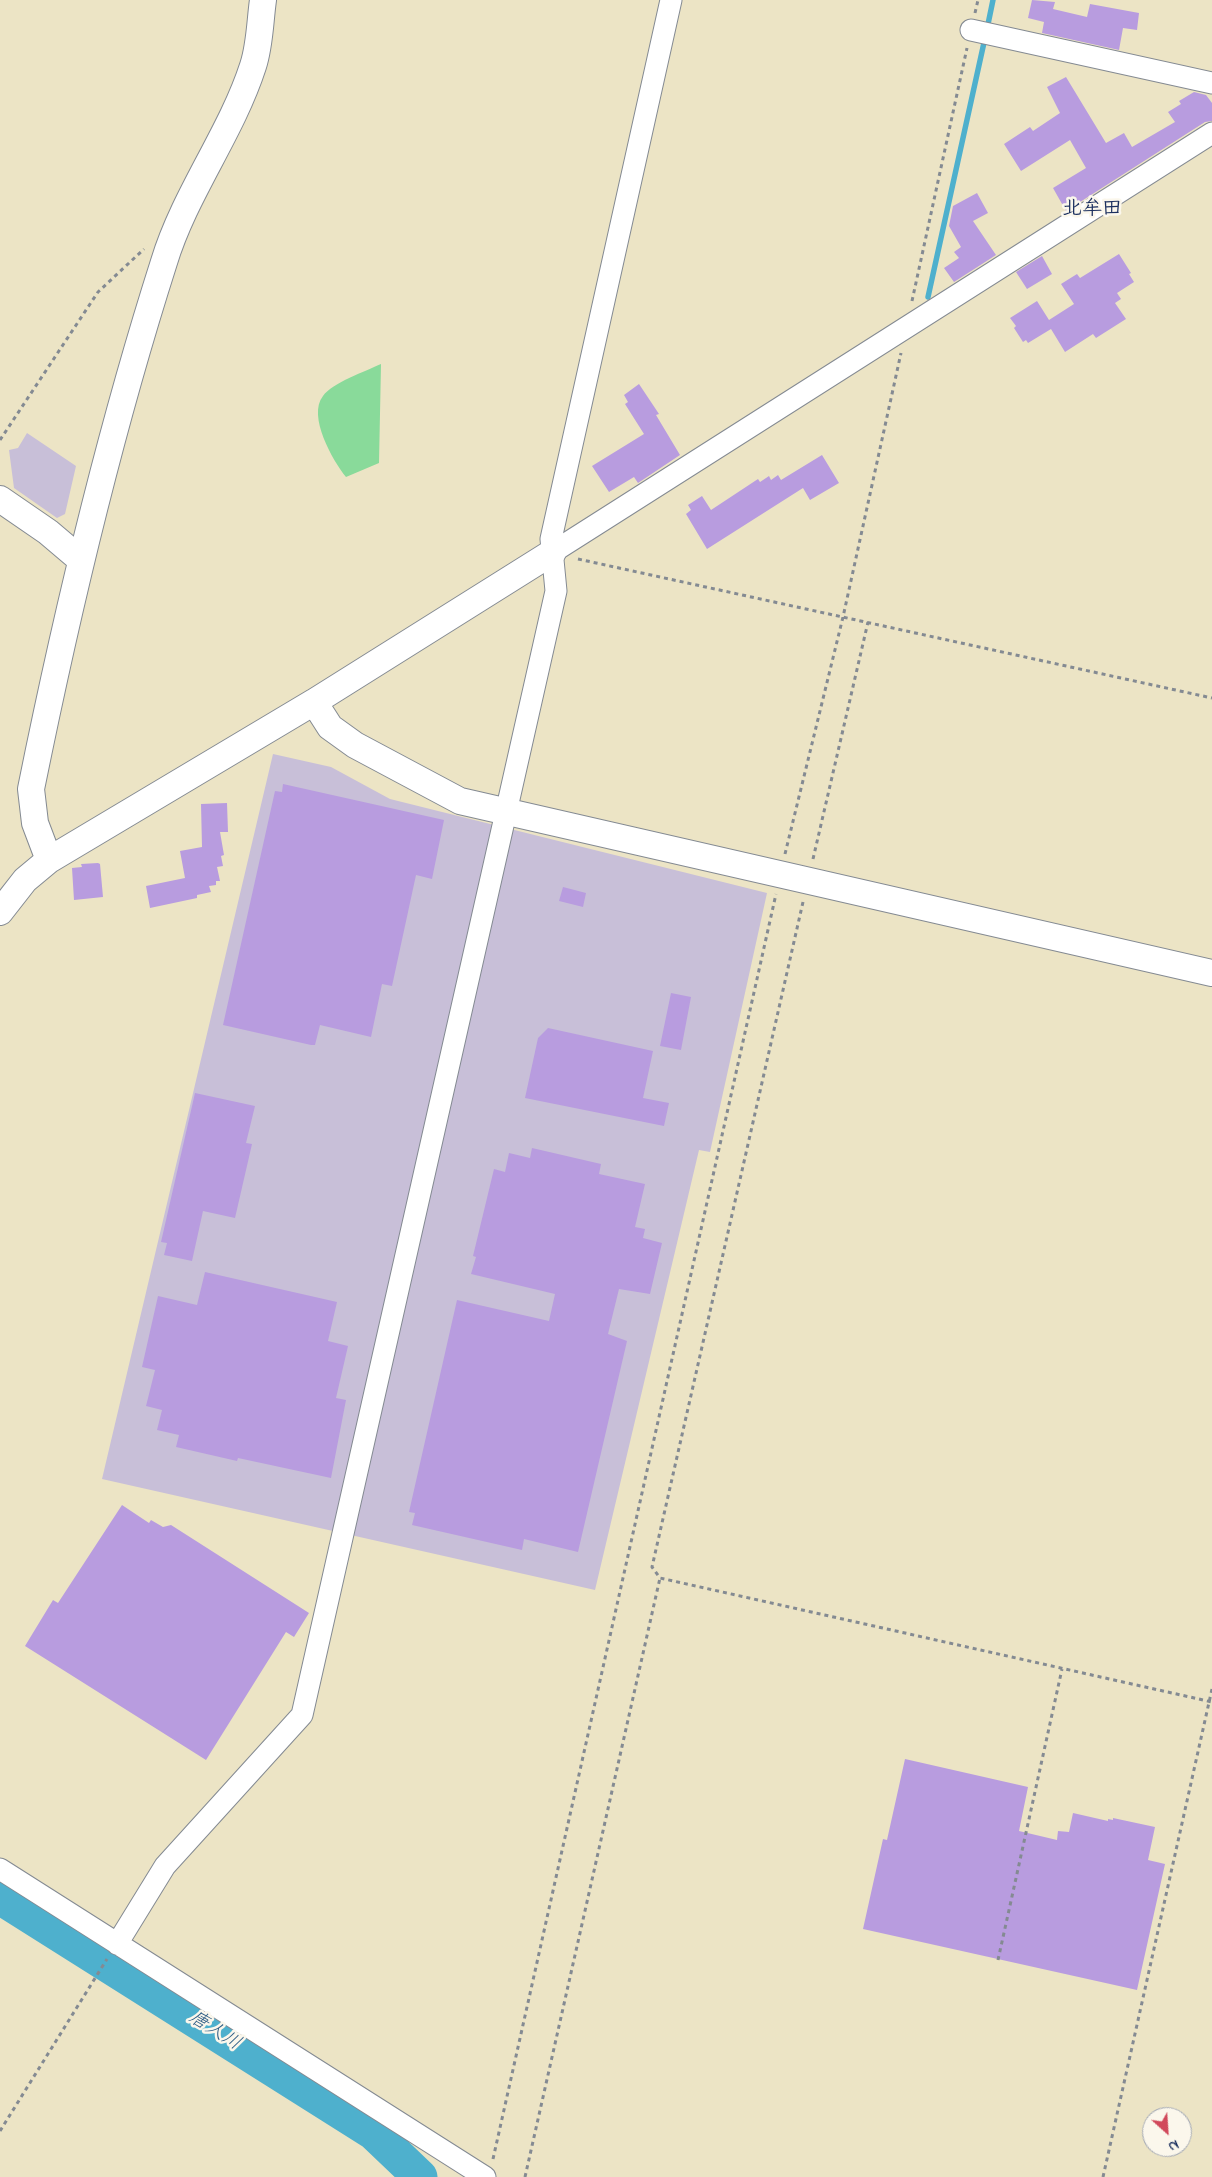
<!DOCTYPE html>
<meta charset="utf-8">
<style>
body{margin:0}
#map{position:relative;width:1212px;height:2177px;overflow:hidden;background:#ece4c5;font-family:"Indie Flower",sans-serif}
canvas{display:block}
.north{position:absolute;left:1142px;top:2107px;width:50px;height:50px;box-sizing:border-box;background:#fbf7ec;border:1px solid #a1a7b3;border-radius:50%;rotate:154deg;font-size:14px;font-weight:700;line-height:20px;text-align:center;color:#1b2f5e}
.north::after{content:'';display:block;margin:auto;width:18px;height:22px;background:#d1495b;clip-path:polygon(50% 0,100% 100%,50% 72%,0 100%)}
</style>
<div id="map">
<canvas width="1212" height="2177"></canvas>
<div class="north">N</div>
</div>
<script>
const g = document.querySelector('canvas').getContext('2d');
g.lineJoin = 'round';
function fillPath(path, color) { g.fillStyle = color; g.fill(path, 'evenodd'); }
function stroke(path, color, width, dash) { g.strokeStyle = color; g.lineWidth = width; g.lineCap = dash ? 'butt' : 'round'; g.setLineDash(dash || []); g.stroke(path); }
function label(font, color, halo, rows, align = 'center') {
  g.font = font + ' "Indie Flower","Klee One",sans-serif'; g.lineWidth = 5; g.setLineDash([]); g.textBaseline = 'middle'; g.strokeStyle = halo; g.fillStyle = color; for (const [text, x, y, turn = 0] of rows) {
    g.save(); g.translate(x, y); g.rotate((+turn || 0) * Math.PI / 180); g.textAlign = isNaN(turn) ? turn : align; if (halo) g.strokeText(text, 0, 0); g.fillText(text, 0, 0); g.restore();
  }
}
fillPath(new Path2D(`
 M27,433L76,466L65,514L57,518L14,488L9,450L18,448Z
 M273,754L331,767L390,799L767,893L710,1152L699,1150L595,1590L102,1479Z`), '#c8bfd8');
fillPath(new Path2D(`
 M381,364L379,463L346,477C333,461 307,416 323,396C332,383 366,371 381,364Z`), '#89da9a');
stroke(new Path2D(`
 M987,29L993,0
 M928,297L985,38`), '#4eb0cd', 5.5);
stroke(new Path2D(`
 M0,1897L374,2133L420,2177`), '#4eb0cd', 35);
fillPath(new Path2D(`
 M1032,0L1055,2L1053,9L1087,17L1090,4L1139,13L1137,30L1123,28L1119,50L1042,33L1044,22L1028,18Z
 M1066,77L1106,143L1124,133L1132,147L1175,122L1168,112L1181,104L1179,101L1194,92L1206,95L1212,103V121L1205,122L1066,211L1053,188L1086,168L1070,140L1021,171L1004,144L1030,127L1033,131L1060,113L1047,87Z
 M977,193L988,213L973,221L996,255L954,282L944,268L959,258L954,252L961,247L949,226L953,206Z
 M1119,254L1131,273L1129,274L1134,282L1117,293L1121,299L1115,303L1126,319L1096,338L1093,334L1065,352L1051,329L1028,343L1026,340L1023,342L1014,328L1016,326L1010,318L1037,301L1049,320L1074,304L1061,284L1077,274L1080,278Z
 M1042,256L1052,274L1027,289L1016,272Z
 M639,384L659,414L656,415L680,455L638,483L634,477L609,492L592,466L644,434L625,404L628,402L624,395Z
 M822,455L839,483L810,500L803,488L707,549L686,514L691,510L688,505L702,496L711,510L758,479L760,482L769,476L771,480L778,475L781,480Z
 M283,784L444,820L432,879L416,875L392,986L382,984L371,1037L320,1025L315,1045H311L223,1025L275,791L282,792Z
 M227,803L228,832H220L224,855L221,856L223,866L217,867L220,881H216V885L209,886L211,892L197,895V898L150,908L146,886L185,878L180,851L202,847L201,804Z
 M98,863L100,864L103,897L74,900L72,868L82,867L81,864Z
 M563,887L586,893L583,907L559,901Z
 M671,993L691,997L681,1050L660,1046Z
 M548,1028L653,1051L643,1098L669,1103L664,1126L525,1098L538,1038Z
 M195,1093L255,1106L246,1143L252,1144L235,1218L203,1211L192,1261L164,1255L167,1243L161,1242Z
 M532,1148L601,1164L599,1174L645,1184L635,1227L645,1229L643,1238L662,1243L650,1294L619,1289L608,1334L627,1341L578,1552L524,1539L522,1550L412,1525L415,1513L409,1512L457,1300L549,1321L555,1294L471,1274L476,1257L473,1256L494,1169L505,1172L509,1153L530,1158Z
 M205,1272L337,1302L328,1341L348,1346L336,1398L346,1400L331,1478L238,1458L237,1461L176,1447L179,1435L157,1430L162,1410L146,1406L155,1370L142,1367L158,1296L197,1305Z
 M122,1505L149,1523L151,1520L163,1527L171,1525L309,1613L294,1637L286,1632L206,1760L25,1646L53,1600L58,1603Z
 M905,1759L1028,1787L1019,1831L1057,1840L1058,1831L1069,1832L1073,1813L1108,1821V1819L1113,1820V1818L1155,1827L1148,1860L1165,1864L1137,1990L863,1929L883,1839L887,1840Z`), '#b89cdf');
const minor = new Path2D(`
 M971,30L1212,83
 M553,552L1212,133
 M0,1869L485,2177
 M117,1944L165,1866L302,1715L556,591L551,539L671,0`);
const tertiary = new Path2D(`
 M0,499L48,532L81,560
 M314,702L330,727L355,745L460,801L1212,973
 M49,860L35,823L31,789C67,611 109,434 164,262C185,193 231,134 253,66C260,45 260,21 263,0
 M0,912L25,880L49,860L314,702L553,552`);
stroke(minor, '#848a92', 23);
stroke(tertiary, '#848a92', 28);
stroke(new Path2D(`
 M975,13L978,0
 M912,301L967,48
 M0,440L98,292L144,249
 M578,559L1212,698
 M785,854L843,617L901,353
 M813,859L868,622
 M803,902L652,1567L660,1578L1212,1702
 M998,1960L1062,1669
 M0,2131L107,1959
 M493,2159L776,894
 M525,2177L660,1578
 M1103,2177L1212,1689`), '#848a92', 3, [4, 4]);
stroke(minor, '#fff', 21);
stroke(tertiary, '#fff', 26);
label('italic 19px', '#2d5c85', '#fbf7ec', [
 ["唐人川",214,2032,32]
]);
label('bold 20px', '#1b2f5e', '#fbf7ec', [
 ["北牟田",1092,211]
]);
</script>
